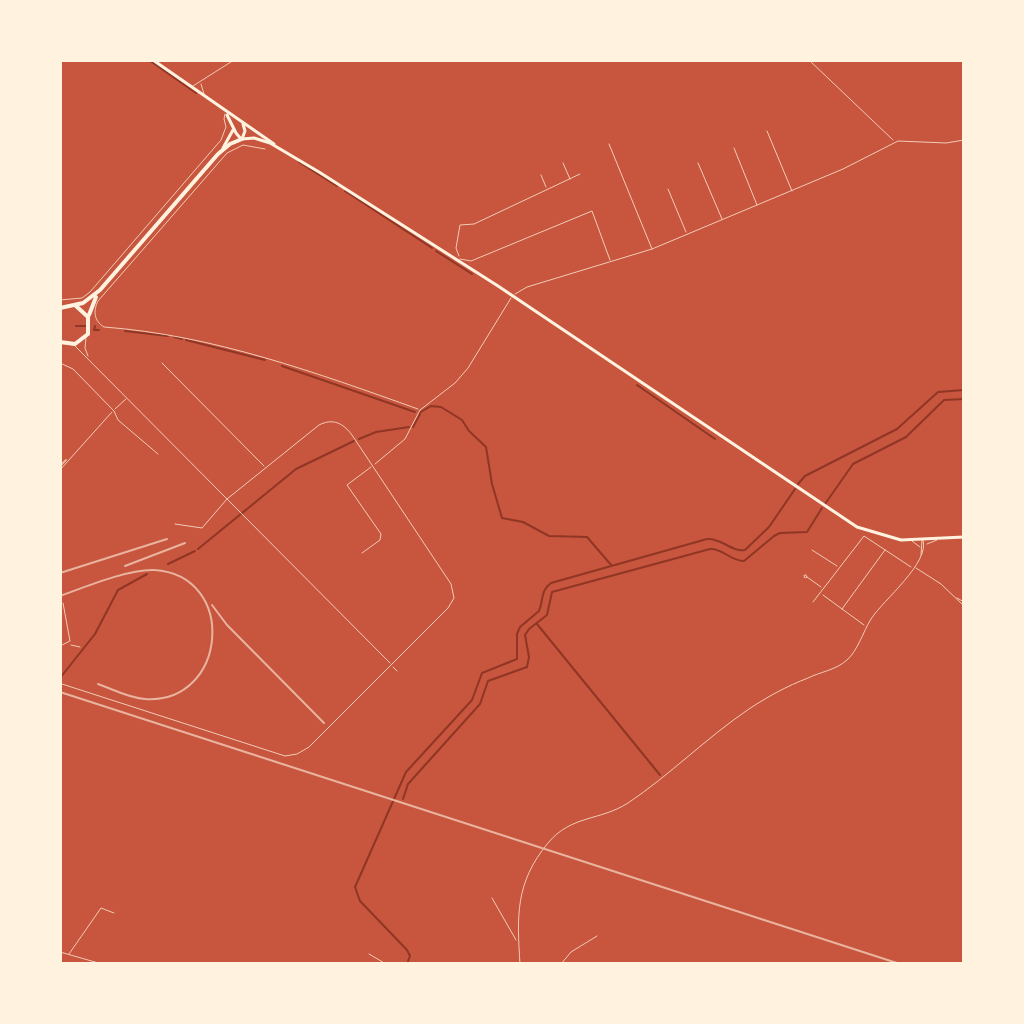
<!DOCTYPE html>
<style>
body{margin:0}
#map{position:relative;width:1024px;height:1024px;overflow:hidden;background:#c8553d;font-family:Lato,sans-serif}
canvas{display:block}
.frame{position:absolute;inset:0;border:62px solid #fff3e0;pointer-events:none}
</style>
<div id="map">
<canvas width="1024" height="1024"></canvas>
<div class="frame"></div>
</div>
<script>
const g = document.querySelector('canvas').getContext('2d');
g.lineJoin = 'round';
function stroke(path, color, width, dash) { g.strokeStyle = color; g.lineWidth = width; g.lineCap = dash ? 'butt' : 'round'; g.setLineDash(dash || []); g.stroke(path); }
stroke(new Path2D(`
 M149,60L196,93
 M299,162L337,186
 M345,191L432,248
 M436,251L472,274
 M76,326H86
 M95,326L94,330H99
 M125,331L168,336
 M174,337L182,339
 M186,340L265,360
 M282,366L415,412
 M637,385L715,439
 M419,413L431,406L441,407L462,420L469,431L486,447L492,484L502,518L523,522L549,536L587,537L612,566
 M413,427L420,414
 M359,439L376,432L409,427
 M798,484L805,476L897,429L938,392L964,390
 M825,504L853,464L906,437L944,400L964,399
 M198,549L296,469L354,441
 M168,564L195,551
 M537,624L660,775
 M60,678L95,634L118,590L147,574
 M403,799L408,784L480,704L488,681L527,667L529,657L525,635L529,629L547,615L552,592L710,549C723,548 730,561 744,561L774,536L780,533L807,532L822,508
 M407,964L410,956L407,950L360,901L355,887L406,772L472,700L482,673L517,659V634L520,627L539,611C544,599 540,591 551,583L707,539C722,538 731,552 745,550L769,527L795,489`), '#8f3625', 2);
stroke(new Path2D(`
 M60,470L112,412`), '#f1ccb7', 1);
stroke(new Path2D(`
 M809,60L893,140
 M201,84L204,94
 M193,86L234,60
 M767,131L792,191
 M609,144L652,249
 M734,148L757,205
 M265,149L243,145L227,153L98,301C93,311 94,321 104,327C213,335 317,373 418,409
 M563,163L570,179
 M698,163L722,219
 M541,175L546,187
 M668,189L686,232
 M459,256L456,248L460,225L474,224L580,174
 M460,259L471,261L592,211L610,260
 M515,294L527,287L652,249L843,169L898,141L946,143L964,140
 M60,300L82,298L90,292L221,140L226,127L224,119L225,114
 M86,338L85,348L88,356
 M75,346L390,663
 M60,363L73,369L114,411L118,420L158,454
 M162,363L264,466
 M115,409L126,399
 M375,464L405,439L420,410L455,383L468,368L511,298
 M912,541L920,547
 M927,544L937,540
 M812,550L837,566
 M362,553L380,540L381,534L347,485L371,467
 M921,555L922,540
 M916,568L941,584L964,606
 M806,575L807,577L805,578L804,576Z
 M807,577L821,587
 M823,595L864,625
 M957,598L964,602
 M813,602L864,536L911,567
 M842,609L885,550
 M71,645L80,647
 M60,646L70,641L63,603
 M393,667L397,671
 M62,684L285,756L297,754L309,747L448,608L454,598L451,584L352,435C343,423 333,418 319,425L227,499L202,528L175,524
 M492,898L516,940
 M60,952L102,964
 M69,954L101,908L114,913
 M369,954L386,964
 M520,964C517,916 515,883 548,843C571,815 600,821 628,803C670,775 706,738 749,709C767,697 787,686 808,678C820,672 836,670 847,660C858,650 863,632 871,619C884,599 930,563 923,540
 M561,964L571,952L597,936`), '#f1ccb7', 1);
stroke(new Path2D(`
 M153,60L274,144
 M227,115L236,133L241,139
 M242,139L245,131L243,124
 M223,148L233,130`), '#fff3e0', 3);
stroke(new Path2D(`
 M242,139L254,138L270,143L319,172L498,286L857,527L901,540L964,537`), '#fff3e0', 3);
stroke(new Path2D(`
 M60,308L83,303L100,290L218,154L230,144L242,139
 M89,315L96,297
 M60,342L75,344L88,334V317L76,306`), '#fff3e0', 4);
stroke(new Path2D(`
 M60,466L66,460
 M125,566L185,543
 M60,573L167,539
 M60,596C85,587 128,569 154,570C239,575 227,705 145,699C128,698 113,689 98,684
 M212,605L227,625L324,723
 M60,692L900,964`), '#e9b49f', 2);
</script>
